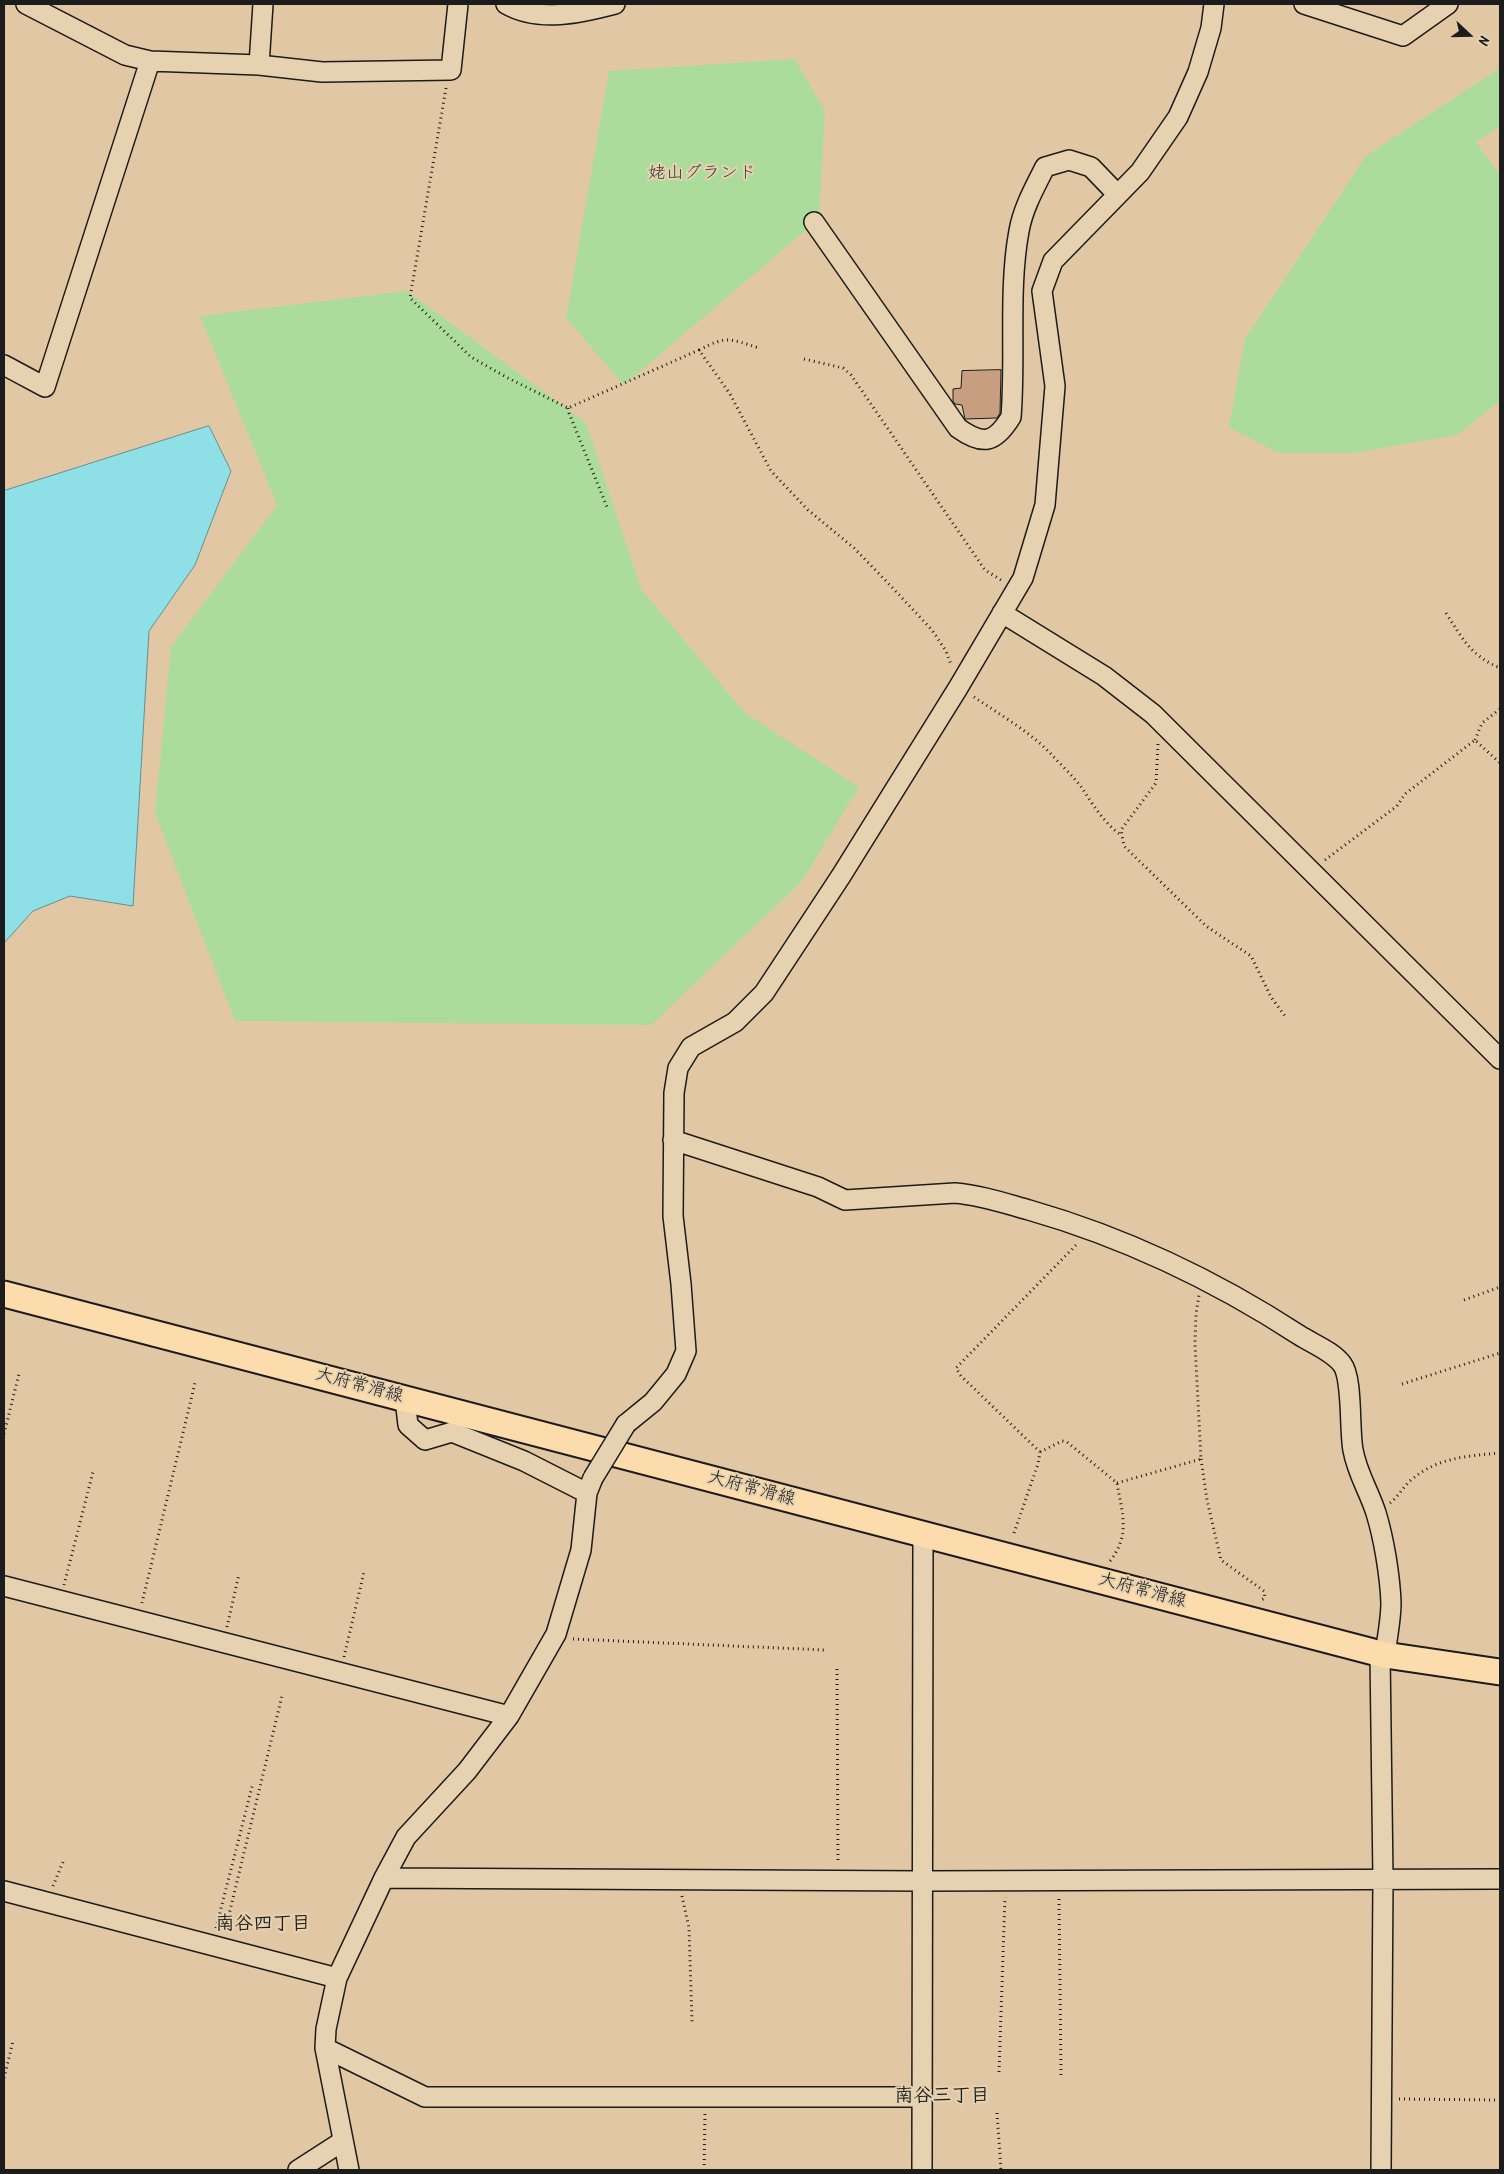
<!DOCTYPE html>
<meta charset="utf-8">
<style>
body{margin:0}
#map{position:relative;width:1504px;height:2174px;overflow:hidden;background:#e2c7a5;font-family:Kalam,sans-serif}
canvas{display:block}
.frame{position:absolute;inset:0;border:5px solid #1c1c1c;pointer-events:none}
.north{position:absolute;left:1444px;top:10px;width:50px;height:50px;-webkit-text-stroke:4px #e6d2b0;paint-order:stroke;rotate:111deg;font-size:14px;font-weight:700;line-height:20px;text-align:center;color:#1c1c1c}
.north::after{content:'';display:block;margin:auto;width:18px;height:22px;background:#1c1c1c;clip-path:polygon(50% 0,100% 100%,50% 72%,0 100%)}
</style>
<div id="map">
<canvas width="1504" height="2174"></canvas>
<div class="frame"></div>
<div class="north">N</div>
</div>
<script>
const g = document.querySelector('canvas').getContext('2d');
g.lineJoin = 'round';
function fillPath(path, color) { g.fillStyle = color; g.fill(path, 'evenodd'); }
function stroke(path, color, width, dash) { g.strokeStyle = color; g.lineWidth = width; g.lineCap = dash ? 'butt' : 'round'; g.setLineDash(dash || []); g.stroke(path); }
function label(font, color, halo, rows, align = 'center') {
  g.font = font + ' Kalam,"Klee One",sans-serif'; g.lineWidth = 4; g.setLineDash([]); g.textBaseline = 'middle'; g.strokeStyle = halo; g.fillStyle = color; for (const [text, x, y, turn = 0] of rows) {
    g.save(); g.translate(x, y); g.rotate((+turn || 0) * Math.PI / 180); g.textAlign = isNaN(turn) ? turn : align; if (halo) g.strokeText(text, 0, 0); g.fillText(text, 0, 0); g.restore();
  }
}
fillPath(new Path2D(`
 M795,59L825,111L819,219L624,385L566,318L609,71Z
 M1500,68V126L1476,142L1500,175V401L1457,435L1353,453H1279L1229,427L1245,339L1366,156Z
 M407,291L586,423L641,589L745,713L859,787L802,881L651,1025L235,1021L155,813L171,647L277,505L200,316Z`), '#acdc9c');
const water = new Path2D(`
 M209,426L231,471L195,565L149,631L133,906L70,896L33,911L4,943V491Z`);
fillPath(water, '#8edfe6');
stroke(water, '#609195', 1);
const building = new Path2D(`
 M1001,370L1000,413L997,418L965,419L962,405L955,404L953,401V389L961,388L962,371Z`);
fillPath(building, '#c79f80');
stroke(building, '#1c1c1c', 1);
const minor = new Path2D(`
 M26,4L125,55L150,61L259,65L322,72L451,70L458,4
 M506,4C539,23 580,13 615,4
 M1304,4L1403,36L1448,4
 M259,65L263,4
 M814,222L958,428C983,446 995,443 1011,417C1016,356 1008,290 1019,231C1023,208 1035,187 1045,167L1069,160L1091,167L1117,194
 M4,365L45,387L150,61
 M1002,613L1104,676L1153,714L1500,1059
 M673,1140L818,1187L845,1200L955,1193C980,1195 1004,1203 1029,1210C1123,1237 1216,1281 1299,1335C1313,1344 1332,1351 1342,1364C1353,1378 1349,1429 1353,1450C1357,1473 1369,1491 1376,1513C1384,1539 1390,1576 1391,1603C1391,1620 1387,1638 1385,1655
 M405,1399L408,1425L425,1440L452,1432L524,1461L587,1493
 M626,1424L653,1402L676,1374L686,1351L681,1284L673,1216L674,1093L678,1068L691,1047L735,1022L764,993L841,876L958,688L1023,578L1045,505L1055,386L1042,291L1053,261L1140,172L1178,117L1198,72L1211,28L1214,4
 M4,1586L509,1716
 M1380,1654L1383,1879L1381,2170
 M384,1878L923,1881L1500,1879
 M4,1891L337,1978
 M325,2048L425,2097H922
 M298,2170L343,2141
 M349,2170L325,2048L326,2029L337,1978L384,1878L406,1837L467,1771L509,1716L556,1634L581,1550L587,1493L593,1478
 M922,2170L923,1535`);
const major = new Path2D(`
 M4,1294L1385,1655L1500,1672`);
stroke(minor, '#1c1c1c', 22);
stroke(major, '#1c1c1c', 29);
stroke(new Path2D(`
 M446,88L410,298L471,357L506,377L568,408L699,350L730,394L771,471L808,510L854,548L888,583L932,630L946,651L951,665
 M699,350C728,335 729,339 759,348
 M804,359L843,368L851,375L985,570L1001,580
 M568,408L569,413L607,507
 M1446,613C1462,638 1471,656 1500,668
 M974,697C1000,715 1029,731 1051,754C1061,765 1073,776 1082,788C1093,805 1105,824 1121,835
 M1475,740L1482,723L1500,709
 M1158,744L1156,783L1121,830L1124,846L1206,926L1251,956L1271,997L1285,1016
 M1325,860L1397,806L1405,794L1475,740L1500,763
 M1464,1300L1500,1287
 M1402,1384L1500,1353
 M4,1434L19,1374
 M1040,1452L1062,1441L1067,1442L1117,1483C1122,1514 1131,1534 1110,1561
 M1201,1459L1207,1500L1221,1560L1264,1591L1265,1598L1261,1600
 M1117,1483L1201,1459L1195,1344L1196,1314L1199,1295
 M1390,1503C1398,1497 1403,1487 1411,1480C1438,1457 1468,1456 1500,1453
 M1014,1533L1038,1464L1040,1452L961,1376L956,1368L1077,1244
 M64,1585L93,1472
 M142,1603L195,1383
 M227,1627L239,1574
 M573,1639L825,1650
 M344,1657L364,1572
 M837,1669L838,1863
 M53,1886L63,1862
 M682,1896L689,1928L692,2022
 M1059,1899L1061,2076
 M216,1928L253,1783
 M225,1931L282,1696
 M999,2072L1005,1897
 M4,2078L13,2041
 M1399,2099L1500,2100
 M997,2113L1001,2170
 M704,2170L705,2113`), '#1c1c1c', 3, [1, 4]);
stroke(minor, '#e6d2b0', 19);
stroke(major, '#fcdcac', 25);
const minorBridge = new Path2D(`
 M593,1478L626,1424`);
stroke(minorBridge, '#1c1c1c', 22, []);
stroke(minorBridge, '#e6d2b0', 19);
label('18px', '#394236', '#e6d2b0', [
 ["姥山グランド",702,175]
]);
label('18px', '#1c1c1c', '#e6d2b0', [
 ["大府常滑線",359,1387,15],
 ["大府常滑線",751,1490,15],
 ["大府常滑線",1142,1592,15]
]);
label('bold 19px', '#1c1c1c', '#e6d2b0', [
 ["南谷四丁目",263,1926],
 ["南谷三丁目",942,2098]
]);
</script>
